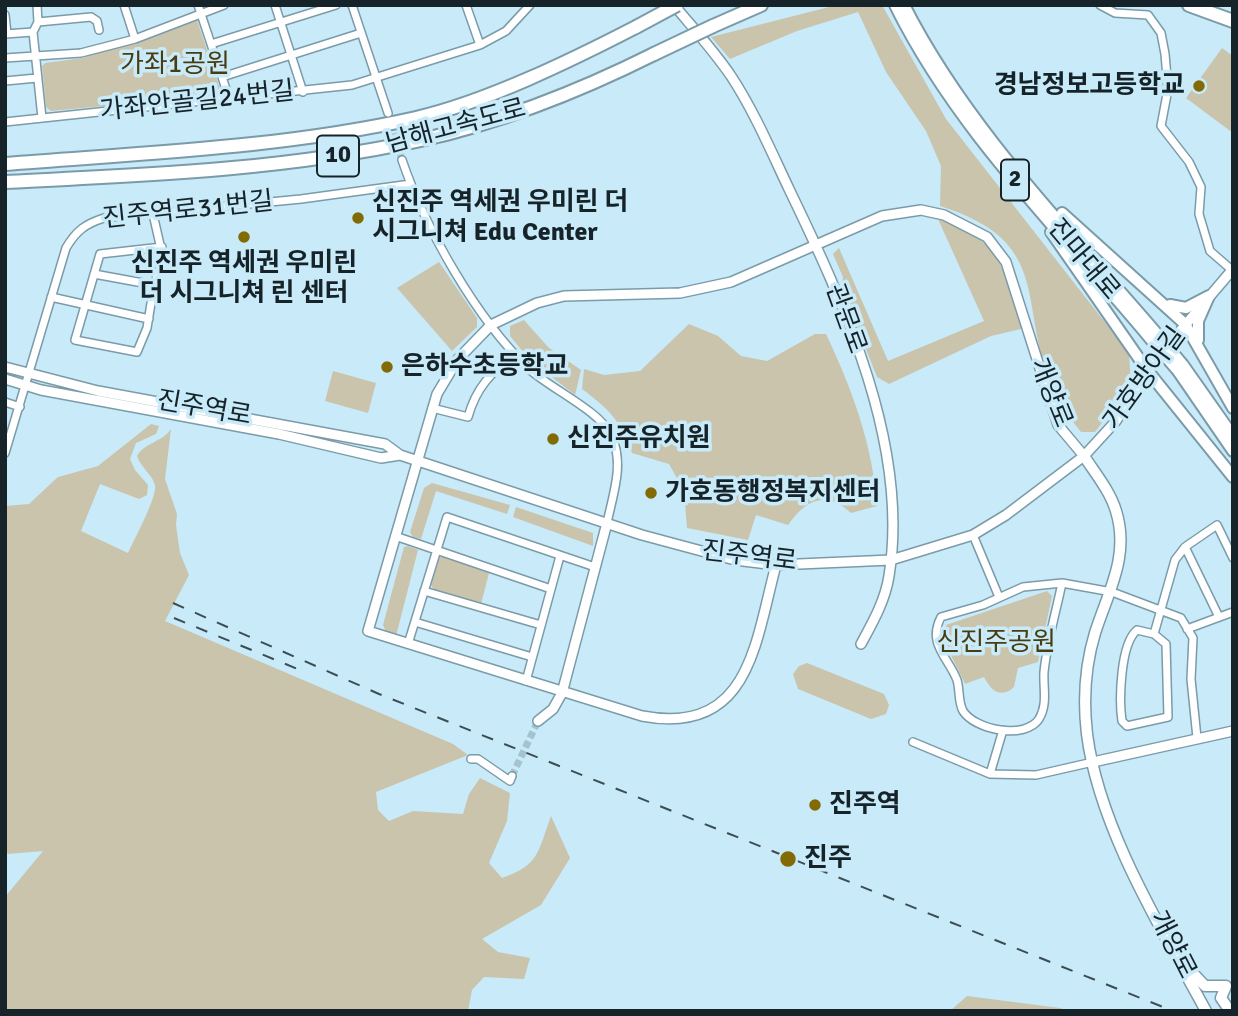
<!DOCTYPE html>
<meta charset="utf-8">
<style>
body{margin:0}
#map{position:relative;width:1238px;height:1016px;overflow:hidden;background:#c8eaf9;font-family:Signika,sans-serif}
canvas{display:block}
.frame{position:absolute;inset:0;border:7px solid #162328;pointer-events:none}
</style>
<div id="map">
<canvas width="1238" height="1016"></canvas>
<div class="frame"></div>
</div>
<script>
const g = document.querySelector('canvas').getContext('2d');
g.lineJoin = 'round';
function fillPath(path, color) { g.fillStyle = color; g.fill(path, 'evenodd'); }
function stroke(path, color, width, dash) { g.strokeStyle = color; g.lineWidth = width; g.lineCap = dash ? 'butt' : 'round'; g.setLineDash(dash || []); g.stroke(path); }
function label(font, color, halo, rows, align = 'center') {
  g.font = font + ' Signika,"Noto Sans KR",sans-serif'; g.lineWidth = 7; g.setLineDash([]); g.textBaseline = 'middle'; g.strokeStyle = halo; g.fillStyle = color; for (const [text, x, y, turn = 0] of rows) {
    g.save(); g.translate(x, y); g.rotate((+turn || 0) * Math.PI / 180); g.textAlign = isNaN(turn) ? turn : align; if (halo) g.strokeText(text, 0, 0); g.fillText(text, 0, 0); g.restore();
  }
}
fillPath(new Path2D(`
 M837,5H882L946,119L1129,353L1131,385L1095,432H1081C1071,419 1058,403 1052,387C1017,302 1054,242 940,206L941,166L926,131L886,72L858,12L797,31L730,59L711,37Z
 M197,20L220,89L219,95L51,111L46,107L42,66L45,63L83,58Z
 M1222,48L1233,56V133L1186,98Z
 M938,219C1000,237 1005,271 1022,326L1021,329L991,336L889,384L877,377L842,288L843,277L833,254L839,248L888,361L984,321Z
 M439,262L477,318V327L452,351L397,288Z
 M524,320L548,347L581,370L575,395L530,360L510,336V326Z
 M689,324L718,336L741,356L767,361L815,334H826C852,389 873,445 877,506L851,513C825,490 806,500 788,525L756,515L748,540L687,528L684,491L669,464L632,453C620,420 610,410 582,389L584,369L604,375L640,371Z
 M333,371L376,383L368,413L325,401Z
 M151,424L159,426L156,434L136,443L130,459L135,470L148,485L147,495L139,499L100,484L81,531L128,553C134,540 158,495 155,485C152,474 141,468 137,456C145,442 163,442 171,429L165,479L177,514L176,525L180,553L189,575L165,621L453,744L468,755L376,792L378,810L389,821L413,811L463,814L469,794L480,778L510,793L507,821L489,863L502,878C540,865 538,851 551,816L570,858L541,905L482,939L498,952L530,958L524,979L484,977L472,990L468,1011H5V897L43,851L8,854L5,849V506L29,504L58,477L98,466Z
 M432,483L510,505L507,514L436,491L421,539L413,537L410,532L424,488Z
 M516,507L593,533V546L513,517Z
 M408,546L418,550L396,636L386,632L383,625L404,547Z
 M443,556L489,573L481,604L435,591L431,585L439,558Z
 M1047,591L1052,596L1038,662L1018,668L1014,687C1001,699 991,691 984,677L965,684L944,641L946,625Z
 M807,663L884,694L889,705L886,714L871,719L798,689L793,674L799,666Z
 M967,996L1060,1008L1069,1011H950Z`), '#cac4ac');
stroke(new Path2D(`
 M388,113L402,160
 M512,776L538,721`), '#a4c2cf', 7, [7, 3.5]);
const minor = new Path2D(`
 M37,5L38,22L33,32L42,118
 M124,5L135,39
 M198,5L229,98
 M275,5L303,92
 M352,5L388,113
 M466,5L480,45
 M1100,5L1115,13L1148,15L1161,33L1165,54L1168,89L1161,126L1189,162L1201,187L1199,214L1210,251L1233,271
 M5,15L7,34
 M38,22L91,17L97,21L99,30
 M5,34L33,32
 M211,44L336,5
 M5,58L81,53L135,39L224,5
 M222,77L361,33
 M5,81L37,78
 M5,122L352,85L480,45L506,31L530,5
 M402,160C426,230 476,318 529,369C551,389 600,411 611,435C625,463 613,494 607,523
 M153,214L163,258L154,285L147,328L137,352L75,340L100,254L162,247
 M94,274L154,285
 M51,297L149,319
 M5,402L20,407
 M432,408L468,417C476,388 491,372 515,355
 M5,453L66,248C76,231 85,224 104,218L301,199L411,184
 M973,535L999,597
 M395,536L551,589
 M1185,547L1219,617
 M1062,583C1056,612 1047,642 1044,672C1043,688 1048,704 1039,719C1025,740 975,730 963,711C958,702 960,690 957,680C948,657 927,644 941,617L983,605L1023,587L1062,583L1112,592L1181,618L1193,638L1191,679L1197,738
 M424,591L541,625
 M415,622L532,657
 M1187,629L1233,612
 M1137,630L1154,634L1166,644L1168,717L1127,726L1122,721C1119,701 1120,644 1137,630Z
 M1154,634L1175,560L1185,547L1217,525L1233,558
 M408,644L447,517L595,567
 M526,681L560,556
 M913,742L990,774L1036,775L1093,762
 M471,759H478L510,781L512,776
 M990,774L1003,730`);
const tertiary = new Path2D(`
 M674,5C693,28 714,51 731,76C754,111 771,151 789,189C844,303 910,446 889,576C885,601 873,622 861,644
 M5,367L98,391L385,444L400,455
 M5,379L41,390L279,434L381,458L400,455L642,535L735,560L776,565L891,560L973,535L1006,515L1084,456L1116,421L1147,370L1233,269
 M776,565C755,643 750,736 642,716L368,631L437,394L458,359L491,325L537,303L564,296L680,293L731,282L882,216L921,210L944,215L987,237L1006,262L1058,425L1084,456
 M538,721L553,709L562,693L607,523
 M1093,762L1233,731`);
const secondary = new Path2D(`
 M1084,456C1095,473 1110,491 1116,511C1130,556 1108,592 1095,633C1085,666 1083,700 1087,734C1099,828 1161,928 1206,1011
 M1187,967L1205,986H1226L1221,998L1230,1011`);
const trunk = new Path2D(`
 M895,5C958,133 1063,233 1153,342
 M904,5C967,129 1068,230 1158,335
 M1062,213L1185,324L1233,408
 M1051,232L1147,370L1233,477
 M1170,305L1186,308L1209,296L1198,321V340
 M1183,365L1233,436
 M1178,371L1233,451`);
const motorway = new Path2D(`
 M1189,5L1233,21
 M713,26L761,5
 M5,164C142,153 282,148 416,118C486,102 572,60 636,27
 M5,182C145,175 285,170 421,140C502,122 580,91 654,54`);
stroke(minor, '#7b9ba9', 10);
stroke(tertiary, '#7b9ba9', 12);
stroke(secondary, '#7b9ba9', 13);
stroke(trunk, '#7b9ba9', 14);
stroke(motorway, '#7b9ba9', 16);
stroke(minor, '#fff', 7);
stroke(tertiary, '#fff', 9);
stroke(secondary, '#fff', 10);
stroke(trunk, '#fff', 10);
stroke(motorway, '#fff', 12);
stroke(new Path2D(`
 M173,603L379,694L1173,1011
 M174,618L300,670`), '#3c4d54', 2, [12, 12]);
const trunkBridge = new Path2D(`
 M1158,335L1183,365
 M1153,342L1178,371`);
const motorwayBridge = new Path2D(`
 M636,27L677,5
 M654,54L713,26`);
stroke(trunkBridge, '#7b9ba9', 14, []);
stroke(motorwayBridge, '#7b9ba9', 16, []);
stroke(trunkBridge, '#fff', 10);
stroke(motorwayBridge, '#fff', 12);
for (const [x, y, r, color] of [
 [1199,86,7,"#826b05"],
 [358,218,7,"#826b05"],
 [244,237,7,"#826b05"],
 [387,367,7,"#826b05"],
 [553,439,7,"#826b05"],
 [651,493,7,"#826b05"],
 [815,805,7,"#826b05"],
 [788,859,9,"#826b05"]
]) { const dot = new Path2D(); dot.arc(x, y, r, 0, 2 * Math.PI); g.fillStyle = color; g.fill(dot); stroke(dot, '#c8eaf9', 2.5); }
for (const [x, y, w] of [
 [338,156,42],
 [1015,180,28]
]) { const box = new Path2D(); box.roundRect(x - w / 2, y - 20.5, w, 41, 5); g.fillStyle = '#c8eaf9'; g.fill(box); stroke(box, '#162328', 2); }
label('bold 24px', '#162328', null, [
 ["10",338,156],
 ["2",1015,180]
]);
label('26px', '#483c11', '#c8eaf9', [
 ["가좌1공원",175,65],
 ["신진주공원",996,643]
]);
label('bold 26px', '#162328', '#c8eaf9', [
 ["경남정보고등학교",1185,86,"right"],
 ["신진주 역세권 우미린 더",372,203],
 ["시그니쳐 Edu Center",372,233],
 ["신진주 역세권 우미린",244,264,"center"],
 ["더 시그니쳐 린 센터",244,294,"center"],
 ["은하수초등학교",401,367],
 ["신진주유치원",567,439],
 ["가호동행정복지센터",665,493],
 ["진주역",829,805],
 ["진주",804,859]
], 'left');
label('26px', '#162328', '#c8eaf9', [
 ["가좌안골길24번길",197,102,-6],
 ["남해고속도로",456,127,-15],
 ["진주역로31번길",188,211,-6],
 ["진마대로",1083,260,50],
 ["관문로",845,319,70],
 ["가호방아길",1145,379,-54],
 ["개양로",1050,393,68],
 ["진주역로",204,409,10],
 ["진주역로",749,557,7],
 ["개양로",1172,945,63]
]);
</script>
